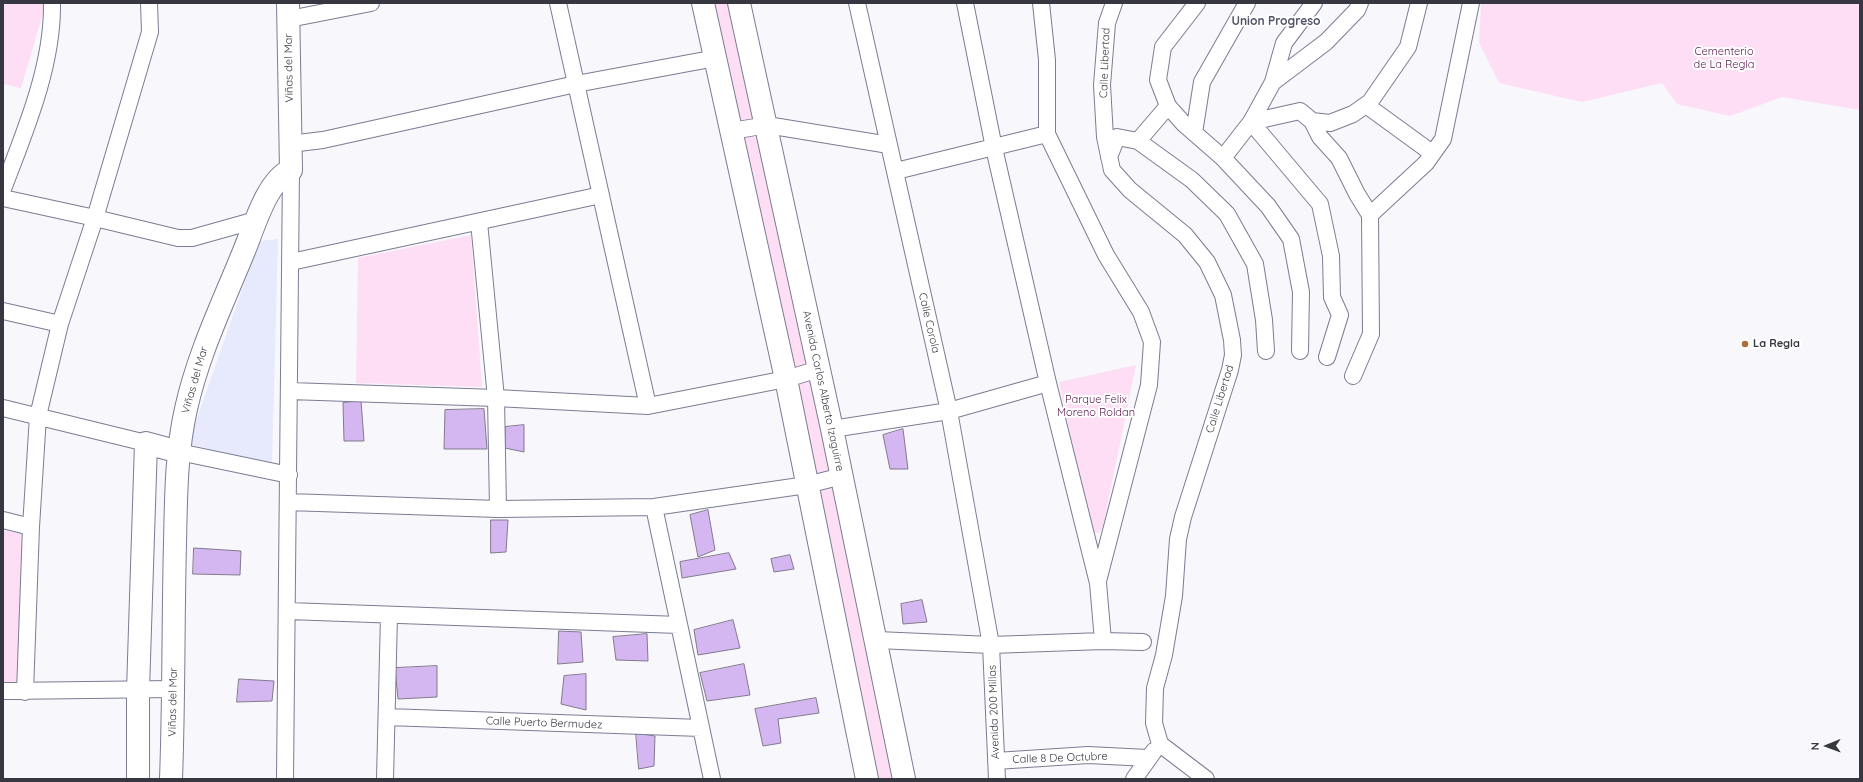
<!DOCTYPE html>
<meta charset="utf-8">
<style>
body{margin:0}
#map{position:relative;width:1863px;height:782px;overflow:hidden;background:#f7f7fc;font-family:Quicksand,sans-serif}
canvas{display:block}
.frame{position:absolute;inset:0;border:4px solid #363740;pointer-events:none}
.north{position:absolute;left:1807px;top:726px;width:40px;height:40px;-webkit-text-stroke:3px #fff;paint-order:stroke;rotate:269deg;font-size:11px;font-weight:700;line-height:16px;text-align:center;color:#363740}
.north::after{content:'';display:block;margin:auto;width:14px;height:18px;background:#363740;clip-path:polygon(50% 0,100% 100%,50% 72%,0 100%)}
</style>
<div id="map">
<canvas width="1863" height="782"></canvas>
<div class="frame"></div>
<div class="north">N</div>
</div>
<script>
const g = document.querySelector('canvas').getContext('2d');
g.lineJoin = 'round';
function fillPath(path, color) { g.fillStyle = color; g.fill(path, 'evenodd'); }
function stroke(path, color, width, dash) { g.strokeStyle = color; g.lineWidth = width; g.lineCap = dash ? 'butt' : 'round'; g.setLineDash(dash || []); g.stroke(path); }
function label(font, color, halo, rows, align = 'center') {
  g.font = font + ' Quicksand,sans-serif'; g.lineWidth = 4; g.setLineDash([]); g.textBaseline = 'middle'; g.strokeStyle = halo; g.fillStyle = color; for (const [text, x, y, turn = 0] of rows) {
    g.save(); g.translate(x, y); g.rotate((+turn || 0) * Math.PI / 180); g.textAlign = isNaN(turn) ? turn : align; if (halo) g.strokeText(text, 0, 0); g.fillText(text, 0, 0); g.restore();
  }
}
fillPath(new Path2D(`
 M278,239L272,463L188,444L259,241Z`), '#e7e9fd');
fillPath(new Path2D(`
 M3,3H44V10L21,88L3,84Z
 M713,3H731L894,779H877Z
 M1481,3H1860V110L1782,97L1730,116L1677,104L1662,83L1582,102L1499,83L1479,43Z
 M471,235L482,387L356,383L358,258Z
 M1136,365L1103,526L1099,533H1091L1090,528L1059,382Z
 M3,530L22,534L19,682H3Z`), '#fedef5');
const building = new Path2D(`
 M361,401L364,441H344L343,403Z
 M484,409L487,449H444L445,410Z
 M524,425V452L505,448V427Z
 M903,429L908,469H890L883,435Z
 M708,510L715,550L698,557L690,515Z
 M491,520H508L506,552L491,553Z
 M194,548L241,551L240,575L193,574Z
 M729,553L736,569L682,578L680,562Z
 M790,555L794,569L774,572L771,559Z
 M922,600L927,622L903,624L901,604Z
 M733,620L740,648L698,655L694,630Z
 M559,631L581,632L583,662L558,664Z
 M647,634L648,661L616,660L613,637Z
 M744,664L750,695L707,701L700,673Z
 M437,666V697L398,699L395,668Z
 M586,674V710L561,704L564,676Z
 M239,679L274,681L272,701L237,702Z
 M816,698L819,713L778,719L781,743L763,746L755,709Z
 M636,733L655,736L654,766L639,769Z`);
fillPath(building, '#d4b7f0');
stroke(building, '#83798e', 1);
const street = new Path2D(`
 M558,3L648,406
 M857,3L949,411L991,645L997,779
 M965,3L994,148L1048,383L1098,583L1103,641
 M1041,3L1047,60V134L1106,255L1141,312L1152,342L1149,385L1098,581
 M1114,3L1107,23L1102,85L1105,137L1112,170L1130,190L1185,235L1207,262L1223,295L1232,340L1233,355L1230,370L1183,517L1178,539L1174,596L1164,655L1155,688L1154,723L1160,744L1206,779
 M289,19L371,3
 M1273,82L1284,43L1314,3
 M1366,105L1432,153
 M1168,106L1158,80L1163,47L1197,3
 M1312,121L1320,137L1339,158L1357,194L1370,215L1371,334L1353,376
 M732,131L767,125L889,145
 M1194,133L1202,82L1247,3
 M1138,141L1168,106L1184,124L1223,158L1268,206L1291,239L1301,292L1300,351
 M290,144L323,140L576,84L716,58
 M1109,157L1117,137L1138,141L1192,180L1227,214L1255,264L1264,320L1266,351
 M1223,158L1251,122L1300,111L1312,121L1330,123L1353,114L1370,102L1408,47L1419,3
 M896,171L1047,134
 M3,189C25,131 53,66 52,3
 M3,198L95,218L178,238H192L256,220
 M1370,215L1426,163L1443,139L1471,3
 M479,222L496,398L498,509
 M291,262L601,195
 M3,311L60,324
 M1327,357L1340,315L1332,297L1331,256L1320,204L1251,122L1273,82L1326,42L1357,10L1360,3
 M290,391L496,398L648,406L786,379L819,369
 M3,408L146,443
 M832,429L949,411L1048,383
 M179,452L289,475
 M288,502L498,509L654,507L807,485L842,476
 M654,507L712,779
 M3,520L31,527
 M288,611L679,625
 M877,640L991,645L1103,641L1143,642
 M3,691L173,689
 M25,692L31,527L38,416L60,324L95,218L150,32L149,3
 M387,717L701,728
 M996,761L1088,755L1148,758
 M285,779L291,170
 M385,779L389,615
 M1134,779L1154,751`);
const secondary = new Path2D(`
 M138,779V690L146,443L179,452
 M171,779C174,700 173,622 175,543C176,498 176,453 186,409C198,354 223,303 244,251C254,227 267,180 291,170L288,3`);
const primary = new Path2D(`
 M703,3L786,379L867,779
 M739,3L832,429L904,779`);
stroke(street, '#7a7d93', 18);
stroke(secondary, '#7a7d93', 24);
stroke(primary, '#7a7d93', 24);
stroke(street, '#fff', 16);
stroke(secondary, '#fff', 22);
stroke(primary, '#fff', 22);
for (const [x, y, r, color] of [
 [1745,344,4,"#ad6d35"]
]) { const dot = new Path2D(); dot.arc(x, y, r, 0, 2 * Math.PI); g.fillStyle = color; g.fill(dot); stroke(dot, '#fff', 1.5); }
label('11px', '#58194d', '#fff', [
 ["Cementerio",1724,52],
 ["de La Regla",1724,65],
 ["Parque Felix",1096,400],
 ["Moreno Roldan",1096,413]
]);
label('11px', '#363740', '#fff', [
 ["Calle Libertad",1105,63,-88],
 ["Viñas del Mar",289,68,-91],
 ["Calle Corola",929,323,77],
 ["Viñas del Mar",195,380,-74],
 ["Avenida Carlos Alberto Izaguirre",823,391,78],
 ["Calle Libertad",1220,399,-73],
 ["Viñas del Mar",173,702,-89],
 ["Avenida 200 Millas",994,712,-92],
 ["Calle Puerto Bermudez",544,723,2],
 ["Calle 8 De Octubre",1060,758,-2]
]);
label('bold 11px', '#363740', '#fff', [
 ["La Regla",1753,344]
], 'left');
label('bold 12px', '#505267', '#fff', [
 ["Union Progreso",1276,21]
]);
</script>
